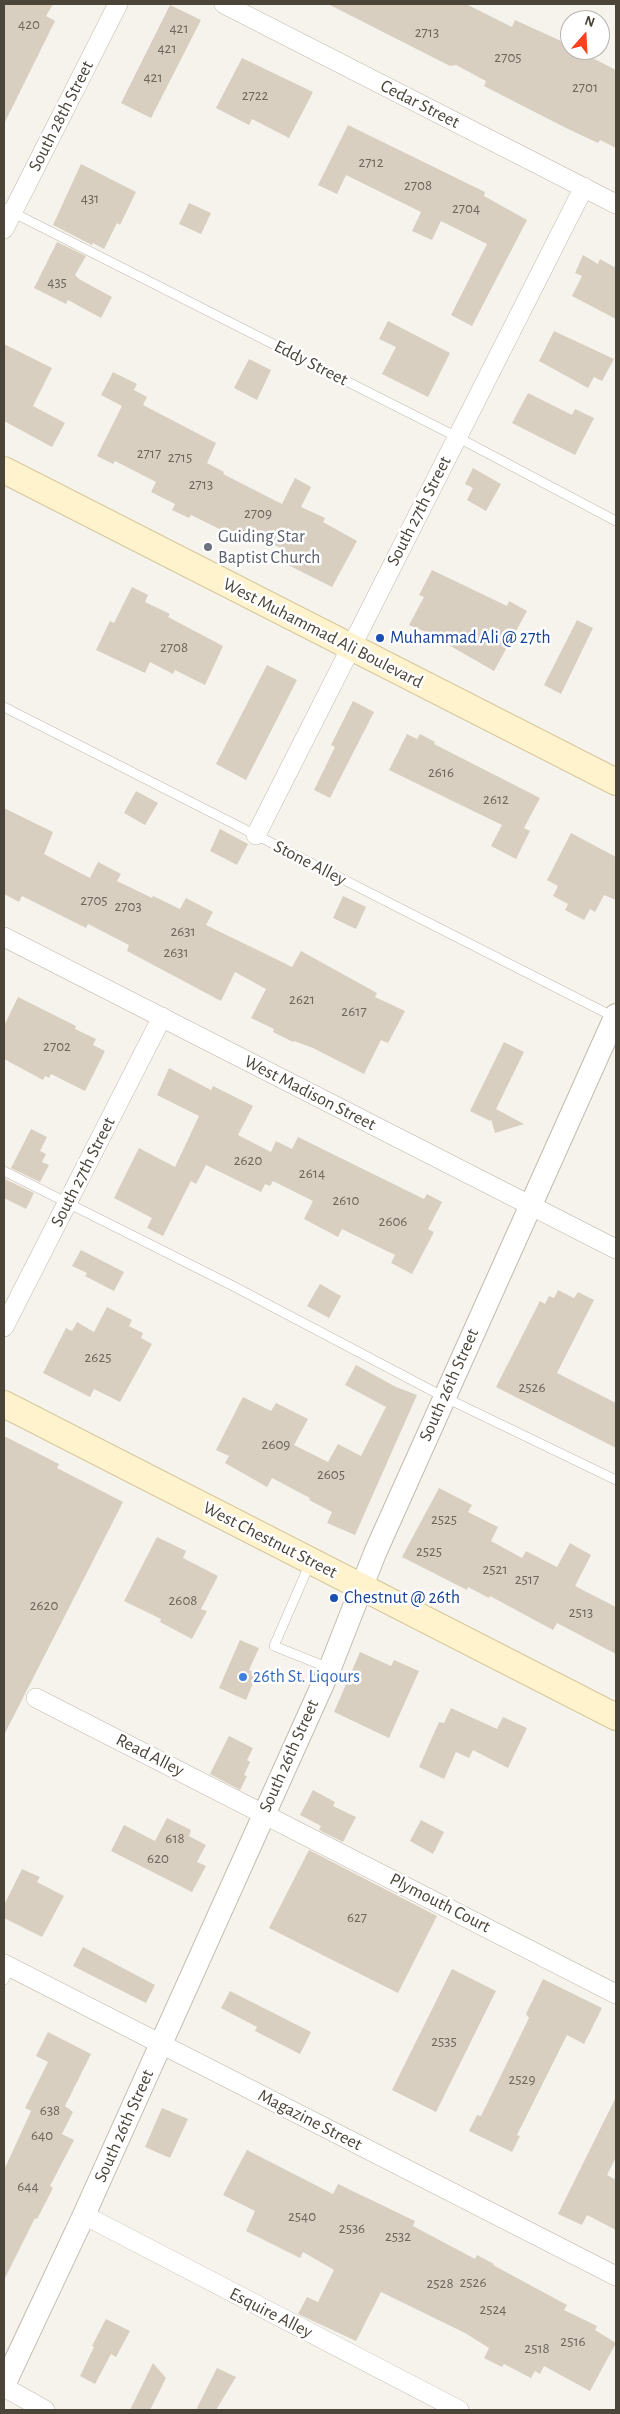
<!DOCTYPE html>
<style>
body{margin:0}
#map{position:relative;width:620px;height:2414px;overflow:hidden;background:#f6f3ec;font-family:"Alegreya Sans",sans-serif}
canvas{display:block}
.frame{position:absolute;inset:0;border:5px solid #4b4439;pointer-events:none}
.north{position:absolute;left:560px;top:10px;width:50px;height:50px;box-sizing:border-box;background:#fff;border:1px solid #b7b4b0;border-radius:50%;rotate:19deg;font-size:14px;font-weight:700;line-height:20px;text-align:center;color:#4b4439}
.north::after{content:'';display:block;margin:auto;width:18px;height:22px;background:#fc3f1d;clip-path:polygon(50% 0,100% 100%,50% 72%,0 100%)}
</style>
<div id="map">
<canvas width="620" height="2414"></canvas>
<div class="frame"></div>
<div class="north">N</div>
</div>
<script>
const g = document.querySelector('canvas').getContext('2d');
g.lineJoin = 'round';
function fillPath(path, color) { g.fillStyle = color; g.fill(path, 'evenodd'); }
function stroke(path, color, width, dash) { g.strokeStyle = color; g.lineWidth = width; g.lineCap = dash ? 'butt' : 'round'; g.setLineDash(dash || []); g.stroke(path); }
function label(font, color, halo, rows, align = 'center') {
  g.font = font + ' "Alegreya Sans",sans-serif'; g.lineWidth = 5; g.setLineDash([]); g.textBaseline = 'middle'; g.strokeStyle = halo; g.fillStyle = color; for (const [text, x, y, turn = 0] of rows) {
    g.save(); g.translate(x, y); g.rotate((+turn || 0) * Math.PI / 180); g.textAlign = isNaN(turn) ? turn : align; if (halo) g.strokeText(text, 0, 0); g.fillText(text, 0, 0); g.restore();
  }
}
fillPath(new Path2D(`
 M4,4H53L46,16L55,21L4,124Z
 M328,4H466L512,27L515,20L559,40L570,46V50H577L616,70V148L600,140L598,143L568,129L484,86L486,81L456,65L450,66Z
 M170,5L201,20L151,118L121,103Z
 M242,58L313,92L289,138L252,119L249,125L216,108Z
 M348,125L485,192L484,196L527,220L472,326L451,315L487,244L441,221L432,240L412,231L421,212L346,175L337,194L318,185Z
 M81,164L136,192L120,225L117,223L104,249L93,243L92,245L53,225Z
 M189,203L211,213L201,234L179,224Z
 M57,242L86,256L75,275L79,279L112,297L101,318L68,300L66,304L34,288Z
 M583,255L598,264L600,259L616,268V319L572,296L582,276L575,273Z
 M388,321L450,353L428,397L382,374L396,347L379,339Z
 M554,331L614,359L602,381L594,377L588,388L539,361Z
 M4,344L52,368L33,406L65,423L52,447L4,421Z
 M249,359L271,370L257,400L234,388Z
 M113,372L137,384L134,390L147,397L143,405L216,443L207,463L224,472L223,474L282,504L295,478L311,487L301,507L325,518L323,522L357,541L332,587L278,560L283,549L252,534L248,543L191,515L189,518L172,510L175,504L151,492L156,482L115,461L113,464L97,456L122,406L101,395Z
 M528,393L572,415L575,409L594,418L575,455L512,423Z
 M473,468L501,484L486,511L467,500L473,488L465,484Z
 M432,570L507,606L509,601L527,611L494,671L426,632L409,625L424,597L419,595Z
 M132,587L148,595L145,602L170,614L168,617L223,646L205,685L175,670L173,674L150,662L145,673L96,650L110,621L114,623Z
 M577,620L593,628L561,694L544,685Z
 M267,665L297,680L246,780L216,764Z
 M353,701L374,712L330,798L314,790L335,747L331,745Z
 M407,734L417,739L420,734L435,742L434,744L540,798L524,828L530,831L516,859L491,846L502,825L389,770Z
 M136,791L158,803L145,825L124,813Z
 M4,808L53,832L44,854L90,878L98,862L121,874L117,881L152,898L153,896L180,909L186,898L213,912L206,925L280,961L292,967L301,951L377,993L375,997L405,1011L388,1043L381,1040L364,1074L313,1048L294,1041L293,1042L273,1032L274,1029L251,1018L266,989L235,972L221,1001L127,951L129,945L88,924L86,928L22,896L19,902L4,894Z
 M220,829L248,844L237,865L210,851Z
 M571,833L616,857V900L604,895L595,912L590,909L584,920L565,910L568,904L553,896L558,886L547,880Z
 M343,896L366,907L356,929L333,918Z
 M18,997L76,1026L75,1029L96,1039L93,1045L105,1051L85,1091L51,1074L49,1078L45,1076L43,1080L4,1059V1026Z
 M504,1042L524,1052L496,1109L524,1124L495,1133L491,1119L490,1121L470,1111Z
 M169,1068L211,1090L213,1086L253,1106L238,1135L271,1152L276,1141L292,1149L298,1137L424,1199L427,1194L442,1202L428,1229L434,1232L412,1274L391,1263L395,1255L342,1229L338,1237L304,1219L313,1201L273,1181L270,1186L265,1184L261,1192L206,1165L196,1184L191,1181L163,1236L147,1228L152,1218L114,1198L139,1148L175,1167L199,1116L157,1095Z
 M31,1129L47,1137L40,1151L46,1154L42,1162L49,1165L40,1182L11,1168Z
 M5,1179L34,1193L26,1209L4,1198Z
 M81,1250L124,1272L114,1291L85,1276L87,1273L72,1266Z
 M320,1284L341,1296L329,1318L307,1306Z
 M558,1290L574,1298L578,1292L594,1300L557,1373L616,1403V1448L496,1387L540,1301L545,1304L549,1296L554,1298Z
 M107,1307L132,1320L129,1326L143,1333L141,1338L152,1344L120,1402L94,1389L90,1397L43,1373L66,1328L72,1331L77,1322L94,1332Z
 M356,1365L396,1387L417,1395L355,1535L327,1523L332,1512L309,1500L310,1498L272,1478L267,1487L225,1463L229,1456L216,1450L243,1397L271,1411L276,1403L308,1419L294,1445L328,1462L338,1444L361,1456L386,1407L345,1385Z
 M4,1436L59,1464L57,1468L123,1502L4,1735Z
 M439,1488L472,1505L468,1512L498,1527L491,1541L522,1558L526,1551L557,1567L570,1543L591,1555L575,1586L616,1607V1654L557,1623L553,1630L490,1596L489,1598L468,1587L467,1590L402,1557Z
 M157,1537L186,1551L183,1558L218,1576L201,1609L207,1611L192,1639L160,1622L161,1619L124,1601Z
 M240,1640L259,1648L249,1670L257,1674L246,1700L219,1688Z
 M360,1652L391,1666L394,1660L419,1671L389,1738L334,1712Z
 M451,1708L497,1729L503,1717L527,1728L508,1768L473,1750L469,1758L456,1752L444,1779L419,1767L439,1722L444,1723Z
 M229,1736L253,1748L247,1760L250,1762L244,1775L247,1776L240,1790L210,1774Z
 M313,1790L335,1802L333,1806L356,1817L343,1842L319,1830L321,1826L300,1815Z
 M167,1818L191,1830L189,1836L206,1845L197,1862L206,1866L192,1892L111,1851L124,1825L155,1841Z
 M421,1820L444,1832L433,1854L410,1841Z
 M309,1850L437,1916L398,1993L269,1928Z
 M22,1869L40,1877L37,1882L64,1896L42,1937L4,1918V1905Z
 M83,1947L155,1985L146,2003L73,1966Z
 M452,1969L496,1991L436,2112L392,2090Z
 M543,1979L602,2008L584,2044L567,2035L517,2135L520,2136L512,2152L469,2131L477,2115L481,2116L529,2018L526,2014Z
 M230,1991L311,2032L300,2054L255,2031L257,2027L221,2008Z
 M48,2032L91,2054L65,2106L73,2112L62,2134L74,2140L50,2186L53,2188L37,2219L35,2218L4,2280V2170L31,2111L25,2108L48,2062L36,2056Z
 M616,2097V2157L607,2175L616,2180V2230L587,2215L582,2225L558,2214Z
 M162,2108L188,2119L170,2158L145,2147Z
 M247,2150L333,2194L338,2184L415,2221L413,2226L475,2259L477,2255L494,2264L493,2265L567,2305L564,2310L597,2326L595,2330L616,2343L590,2391L544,2366L540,2374L535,2371L531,2378L504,2364L502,2367L484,2358L489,2348L465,2333L381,2292L356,2341L298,2314L307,2297L318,2302L334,2270L303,2252L300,2258L246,2231L255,2211L223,2195Z
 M106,2319L130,2331L116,2357L111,2354L95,2384L80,2376L94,2347L92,2346Z
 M153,2363L166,2378L150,2410H130Z
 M217,2368L236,2377L216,2410H196Z`), '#d8cfc1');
const service = new Path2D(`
 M4,208L457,437L616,521
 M4,707L614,1017
 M4,1171L235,1287L444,1397L616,1480
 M310,1563L274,1646L329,1668
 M4,1980L10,1967`);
const minor = new Path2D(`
 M224,4L616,204
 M4,229L118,4
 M256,835L584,187
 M4,937L616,1249
 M4,1327L162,1017
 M36,1698L616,1994
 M4,1964L616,2276
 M84,2215L459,2410
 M4,2387L45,2410`);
const tertiary = new Path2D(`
 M4,2385L84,2215L330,1668L375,1553L616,1015`);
const secondary = new Path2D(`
 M4,470L616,782
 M4,1404L616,1717`);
stroke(service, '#c2bbae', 10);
stroke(minor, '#c2bbae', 20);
stroke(tertiary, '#c2bbae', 24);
stroke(secondary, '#d6c79b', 28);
stroke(service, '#fff', 9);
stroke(minor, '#fff', 19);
stroke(tertiary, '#fff', 22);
stroke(secondary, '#fff3cd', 26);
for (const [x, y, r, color] of [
 [208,547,5,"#6b7280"],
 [380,638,5,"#1a4fb4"],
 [334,1598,5,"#1a4fb4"],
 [243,1677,5,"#3f7fe0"]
]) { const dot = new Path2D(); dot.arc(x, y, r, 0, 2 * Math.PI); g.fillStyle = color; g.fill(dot); stroke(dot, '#fff', 2); }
label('15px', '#6e675b', null, [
 ["420",29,24],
 ["421",179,28],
 ["2713",427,32],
 ["421",167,48],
 ["2705",508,57],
 ["421",153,77],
 ["2701",585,87],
 ["2722",255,95],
 ["2712",371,162],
 ["2708",418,185],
 ["431",90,198],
 ["2704",466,208],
 ["435",57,282],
 ["2717",149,453],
 ["2715",180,457],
 ["2713",201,484],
 ["2709",258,513],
 ["2708",174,647],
 ["2616",441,772],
 ["2612",496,799],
 ["2705",94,900],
 ["2703",128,906],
 ["2631",183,931],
 ["2631",176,952],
 ["2621",302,999],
 ["2617",354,1011],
 ["2702",57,1046],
 ["2620",248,1160],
 ["2614",312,1173],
 ["2610",346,1200],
 ["2606",393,1221],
 ["2625",98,1357],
 ["2526",532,1387],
 ["2609",276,1444],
 ["2605",331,1474],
 ["2525",444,1519],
 ["2525",429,1551],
 ["2521",495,1569],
 ["2517",527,1579],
 ["2608",183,1600],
 ["2620",44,1605],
 ["2513",581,1612],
 ["618",175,1838],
 ["620",158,1858],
 ["627",357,1917],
 ["2535",444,2041],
 ["2529",522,2079],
 ["638",50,2110],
 ["640",42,2135],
 ["644",28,2186],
 ["2540",302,2216],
 ["2536",352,2228],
 ["2532",398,2236],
 ["2526",473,2282],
 ["2528",440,2283],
 ["2524",493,2309],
 ["2516",573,2341],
 ["2518",537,2348]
]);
label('18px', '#4b4439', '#fff', [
 ["Cedar Street",420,104,27],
 ["South 28th Street",61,116,-63],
 ["Eddy Street",311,363,27],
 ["South 27th Street",419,511,-63],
 ["West Muhammad Ali Boulevard",323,633,27],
 ["Stone Alley",310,863,27],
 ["West Madison Street",310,1093,27],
 ["South 27th Street",83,1172,-63],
 ["South 26th Street",449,1385,-66],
 ["West Chestnut Street",270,1540,27],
 ["Read Alley",150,1755,27],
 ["South 26th Street",289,1756,-66],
 ["Plymouth Court",440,1903,27],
 ["Magazine Street",310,2120,27],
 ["South 26th Street",124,2126,-66],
 ["Esquire Alley",271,2313,27]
]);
label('18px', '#5b616d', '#fff', [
 ["Guiding Star",218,537],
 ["Baptist Church",218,558]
], 'left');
label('18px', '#164399', '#fff', [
 ["Muhammad Ali @ 27th",390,638],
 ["Chestnut @ 26th",344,1598]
], 'left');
label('18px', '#366cbe', '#fff', [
 ["26th St. Liqours",253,1677]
], 'left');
</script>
